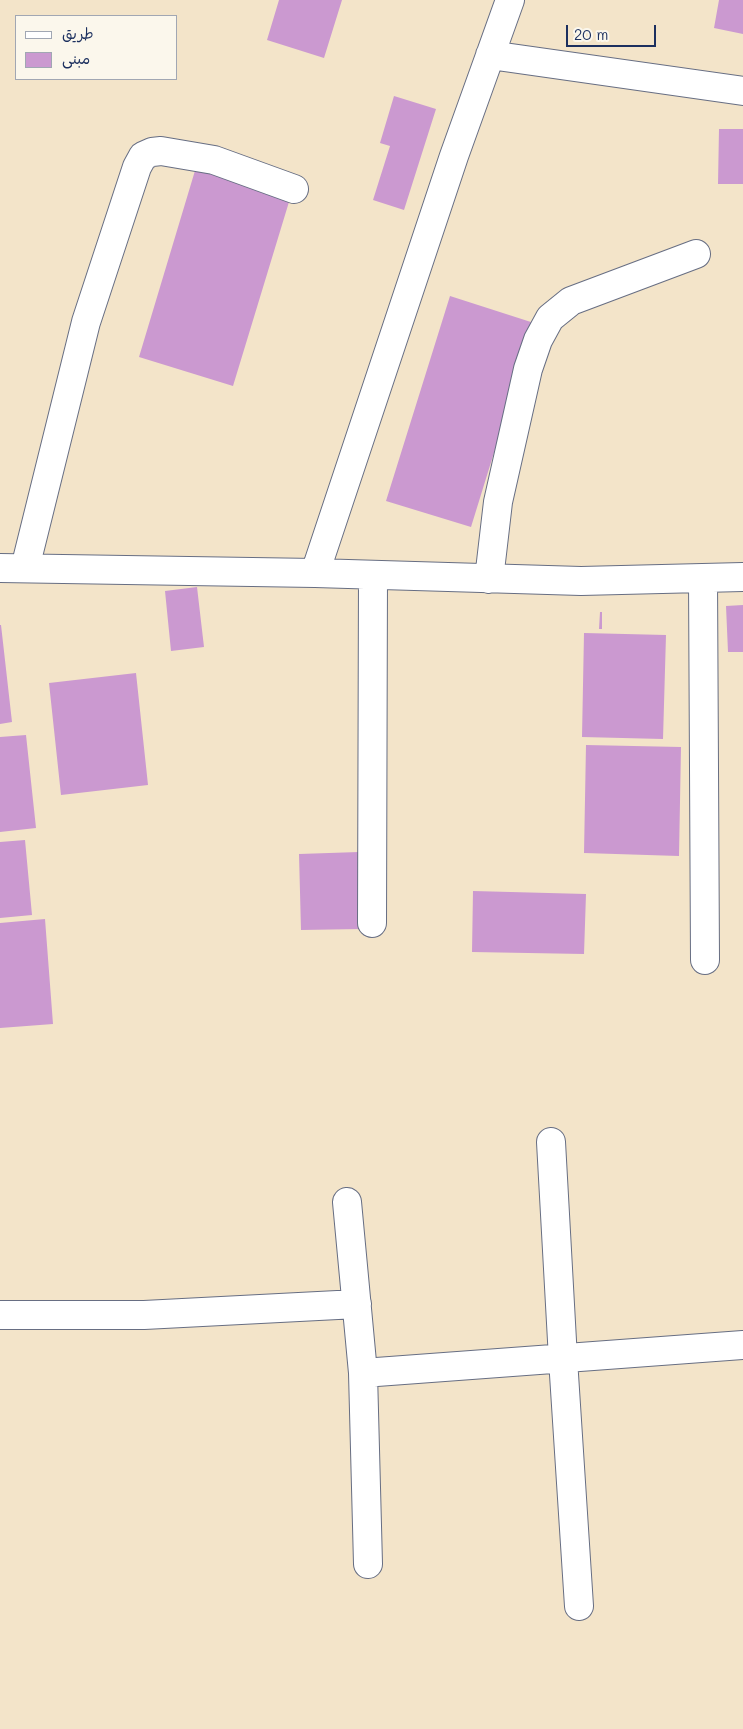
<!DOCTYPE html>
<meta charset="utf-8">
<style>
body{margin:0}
#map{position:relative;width:743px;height:1729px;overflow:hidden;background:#f3e4c9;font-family:Mali,"Playpen Sans Arabic",sans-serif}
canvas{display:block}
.legend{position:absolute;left:15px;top:15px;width:162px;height:65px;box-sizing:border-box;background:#fbf7ec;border:1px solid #a1a7b3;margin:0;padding:6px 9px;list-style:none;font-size:15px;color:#1b2f5e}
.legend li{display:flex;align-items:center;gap:10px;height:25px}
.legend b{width:25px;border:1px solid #a1a7b3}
.scale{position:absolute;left:566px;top:25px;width:90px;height:22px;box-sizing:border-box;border:2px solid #1b2f5e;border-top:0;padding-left:6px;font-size:15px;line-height:18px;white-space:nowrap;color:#1b2f5e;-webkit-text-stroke:4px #fbf7ec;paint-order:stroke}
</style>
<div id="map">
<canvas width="743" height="1729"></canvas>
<ul class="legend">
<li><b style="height:6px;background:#fff"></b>طريق</li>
<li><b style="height:14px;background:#cb99d0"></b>مبنى</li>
</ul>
<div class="scale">20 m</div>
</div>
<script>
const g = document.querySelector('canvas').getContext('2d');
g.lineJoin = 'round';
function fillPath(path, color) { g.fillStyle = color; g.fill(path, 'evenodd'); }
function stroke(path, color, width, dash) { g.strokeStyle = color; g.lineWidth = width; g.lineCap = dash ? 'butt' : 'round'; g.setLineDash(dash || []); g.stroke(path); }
fillPath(new Path2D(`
 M279,0H342L324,58L267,40Z
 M719,0H743V34L714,28Z
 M394,96L436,109L404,210L373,200L390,146L380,143Z
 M719,129H743V184H718Z
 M197,164L292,192L233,386L139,357Z
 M450,296L534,323L471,527L386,501Z
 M197,587L204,647L171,651L165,591Z
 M743,605V652H728L726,606Z
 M600,612H602V629H599Z
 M0,625H1L12,722L0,724Z
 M584,633L666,635L663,739L582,737Z
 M136,673L148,785L61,795L49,683Z
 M26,735L36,828L0,832V737Z
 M586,745L681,747L679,856L584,853Z
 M25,840L32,915L0,918V842Z
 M359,852L361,929L301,930L299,854Z
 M473,891L586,894L584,954L472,952Z
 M45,919L53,1024L0,1028V923Z`), '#cb99d0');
const minor = new Path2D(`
 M490,55L743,91
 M0,568L315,573L581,581L743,577
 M25,568L86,322L137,167L143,156L152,152L161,151L214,160L294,189
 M315,573L454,156L510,0
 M703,578L705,960
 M489,579L498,502L528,369L538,340L550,318L571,301L696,254
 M372,923L373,576
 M551,1142L563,1359L579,1606
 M347,1202L363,1373L368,1564
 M0,1315H144L357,1304
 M363,1373L743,1345`);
stroke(minor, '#676e83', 30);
stroke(minor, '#fff', 28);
</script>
